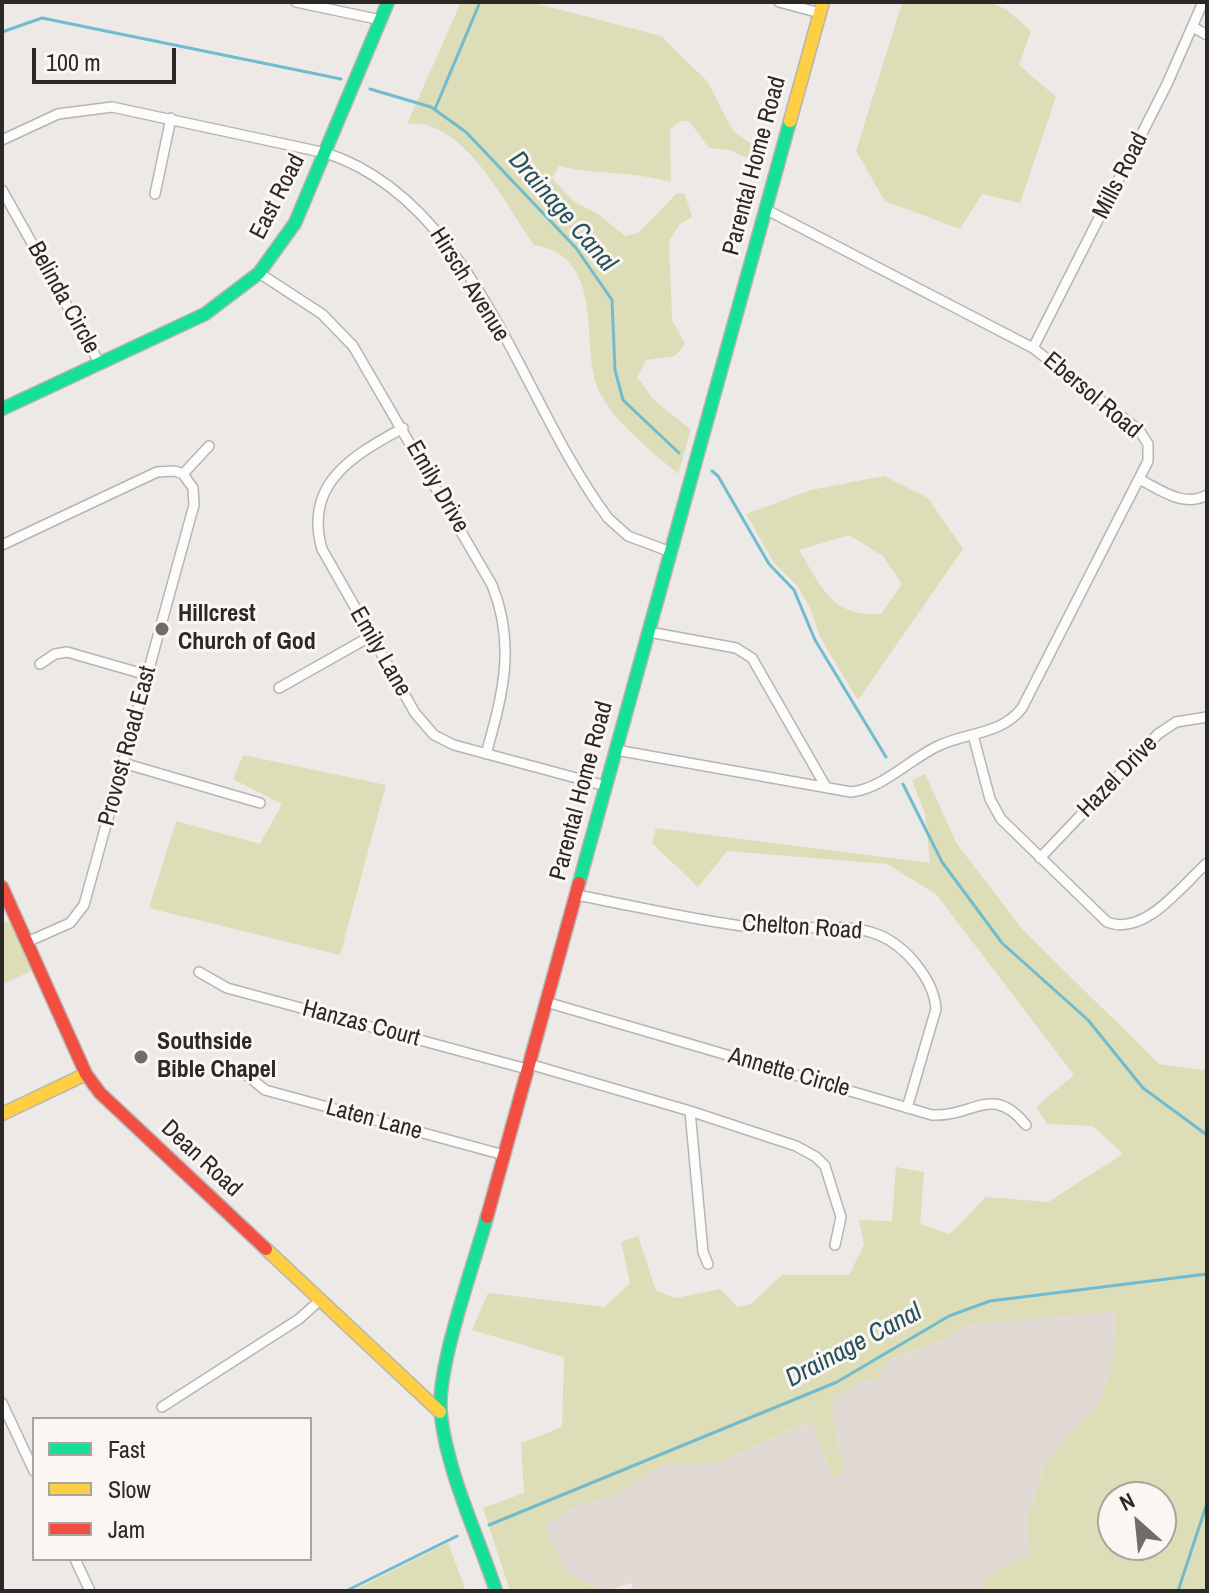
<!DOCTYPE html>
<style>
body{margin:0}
#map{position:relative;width:1209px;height:1593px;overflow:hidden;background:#ede9e7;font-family:"Archivo Narrow",sans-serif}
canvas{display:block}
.frame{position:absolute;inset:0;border:4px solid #2b2827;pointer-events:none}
.legend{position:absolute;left:32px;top:1417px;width:280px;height:144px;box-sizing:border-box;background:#fcf6f2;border:2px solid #a8a4a1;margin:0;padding:10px 14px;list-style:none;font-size:24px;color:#2b2827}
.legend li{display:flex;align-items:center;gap:16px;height:40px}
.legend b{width:40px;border:2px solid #a8a4a1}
.north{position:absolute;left:1097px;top:1481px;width:80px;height:80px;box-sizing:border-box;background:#fcf6f2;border:2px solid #a8a4a1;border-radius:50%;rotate:333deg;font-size:22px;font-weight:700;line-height:32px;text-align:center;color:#2b2827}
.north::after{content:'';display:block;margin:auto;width:28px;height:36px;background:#6f6c6a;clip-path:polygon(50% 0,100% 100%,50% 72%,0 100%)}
.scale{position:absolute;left:32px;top:48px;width:144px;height:36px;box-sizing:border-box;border:4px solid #2b2827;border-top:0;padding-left:10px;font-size:24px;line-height:28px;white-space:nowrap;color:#2b2827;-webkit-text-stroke:6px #fcf6f2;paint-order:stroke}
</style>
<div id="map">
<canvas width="1209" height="1593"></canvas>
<div class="frame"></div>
<ul class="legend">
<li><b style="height:10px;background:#16e098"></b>Fast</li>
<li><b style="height:10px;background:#ffcf43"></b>Slow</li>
<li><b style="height:10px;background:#f24e42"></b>Jam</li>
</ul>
<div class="north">N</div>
<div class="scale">100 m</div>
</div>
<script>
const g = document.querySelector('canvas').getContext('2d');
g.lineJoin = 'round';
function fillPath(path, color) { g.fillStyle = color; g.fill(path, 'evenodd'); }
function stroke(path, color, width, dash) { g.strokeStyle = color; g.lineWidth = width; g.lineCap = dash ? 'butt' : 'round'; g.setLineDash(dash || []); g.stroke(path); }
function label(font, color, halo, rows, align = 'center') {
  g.font = font + ' "Archivo Narrow",sans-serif'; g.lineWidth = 6; g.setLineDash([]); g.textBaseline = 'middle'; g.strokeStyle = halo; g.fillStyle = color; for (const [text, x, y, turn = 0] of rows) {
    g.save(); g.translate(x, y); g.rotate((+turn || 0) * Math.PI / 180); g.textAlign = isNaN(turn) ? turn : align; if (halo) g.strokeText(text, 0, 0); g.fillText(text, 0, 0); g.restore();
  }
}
fillPath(new Path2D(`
 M1118,1310L1113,1359L1100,1402L1047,1459L1027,1519L1031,1555L988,1574L979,1591H633L632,1583L605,1591L567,1574L545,1527L566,1510L615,1494L666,1463L714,1464L812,1421L833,1478L844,1473L832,1416L834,1398L858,1383L877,1379L886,1364L897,1357L940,1342L967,1325Z`), '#e1d9d4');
fillPath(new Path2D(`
 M461,2H531L661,36L707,81L733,131L763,152L749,159L730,150L709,148L689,121H681L670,129L671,182C634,171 597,175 559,166L552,178L573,201L598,214L625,236L638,233L677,193L685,194L692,217L680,224L669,241L672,320L685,344L675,356L646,360L637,377L654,400L691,430L678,474C652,451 618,426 601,395C576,349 611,259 534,245C506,206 464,117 407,124Z
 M991,2L1007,10L1031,31L1019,65L1056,97L1020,203L982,194L960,229L885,201L856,151L902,3Z
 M884,476L928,498L963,549L858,700L820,637L810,608L797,585L774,563L746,514L811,490ZM849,535L883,556L902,584L881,614C832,618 821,586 799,550Z
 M243,755L386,785L340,955L149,908L176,821L260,844L282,804L233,779Z
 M925,774L957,844L1023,930L1159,1064L1203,1070L1207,1067V1591H979L988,1574L1030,1555L1027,1519L1047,1459L1100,1402L1113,1359L1117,1311L967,1325L940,1342L896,1357L886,1364L877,1379L858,1383L834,1398L832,1416L844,1473L834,1479L811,1421L714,1464L666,1463L615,1494L566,1510L545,1527L567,1574L605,1591H510L483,1508L524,1493L521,1443L562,1427L564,1357L472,1330L488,1293L605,1307L630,1283L621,1242L638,1236L656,1291L676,1298L720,1289L737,1307L751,1304L782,1275H849L864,1245L859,1220L892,1221L896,1167L924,1172L920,1224L950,1234L986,1197L1048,1202L1123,1154L1093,1126L1047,1124L1036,1107L1074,1075L936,894L887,864L727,851L698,887L652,843L656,828L930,863L925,814L912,780ZM1161,1497V1545H1113V1497Z
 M12,920L32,971L2,984V924Z
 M448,1543L466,1591H352Z`), '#ddddb8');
stroke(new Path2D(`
 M2,32L42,18L341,79
 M370,89L431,107L466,132L576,248L612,300L615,370L623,400L679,453
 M435,109L480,2
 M712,471L718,476L769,564L794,590L815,640L886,757
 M903,784L942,862L1002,943L1088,1020L1143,1088L1207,1135
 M489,1525L837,1382L949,1316L990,1301L1207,1274
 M346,1591L457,1536
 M1178,1591L1207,1503`), '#70bcce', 3);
const street = new Path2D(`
 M296,2L381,20
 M779,2L820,13
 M1193,27L1207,35
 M2,140L58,114L112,107L326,153C475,201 521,403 608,518L628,536L671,552
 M2,190L100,364
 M155,194L171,118
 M259,273L322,314L353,346L492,585C516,644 503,694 486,754
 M1033,348L1167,84L1203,2
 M403,428C354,455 303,483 322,549L415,713L434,735L454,745L606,786
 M183,474L209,446
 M1139,479C1161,490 1183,508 1207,495
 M2,545L157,472L175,471L183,474
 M649,632L736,648L752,658L826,787
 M40,664L55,654L67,652L147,675
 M279,688L371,636
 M973,735L990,799L1001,819L1107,922C1145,937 1181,886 1207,863
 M616,750L851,792C882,789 910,759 938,746C967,732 1001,735 1022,708L1148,461V444L1139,430L1033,348L765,209
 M123,763L260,803
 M1040,858L1158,734L1176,722L1207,717
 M576,895C636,906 696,921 757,928C795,932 842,920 879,935C906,946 934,980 936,1009L907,1108
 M27,942L70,923L84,905L194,505L193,488L183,474
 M199,972L227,988L527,1069
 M546,1002L932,1115C974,1117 992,1083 1026,1125
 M529,1064L690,1111L796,1146L816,1157L825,1166L841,1217L835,1245
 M248,1076L265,1090L504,1155
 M690,1111L703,1252L708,1264
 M2,1403L34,1471
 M162,1407L299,1319L319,1301
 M75,1559L90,1591`);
const fast = new Path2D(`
 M2,409L205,314L259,273L295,223L388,2
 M579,883L790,121
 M487,1217C474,1264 435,1371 441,1415C447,1472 478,1536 496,1591`);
const slow = new Path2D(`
 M790,121L823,2
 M2,1114L86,1074
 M266,1249L440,1412`);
const jam = new Path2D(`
 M2,887L86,1074L100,1093L266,1249
 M487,1217L579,883`);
stroke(street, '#b7b4b3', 12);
stroke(fast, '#b7b4b3', 15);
stroke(slow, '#b7b4b3', 15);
stroke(jam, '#b7b4b3', 15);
stroke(street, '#fcfcfb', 9);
stroke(fast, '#16e098', 12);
stroke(slow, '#ffcf43', 12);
stroke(jam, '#f24e42', 12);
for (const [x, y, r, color] of [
 [162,629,8,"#6f6c6a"],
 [141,1057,8,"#6f6c6a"]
]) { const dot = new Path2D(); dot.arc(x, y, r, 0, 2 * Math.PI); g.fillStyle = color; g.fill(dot); stroke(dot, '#fcf6f2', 3); }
label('24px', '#2b2827', '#fcf6f2', [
 ["Parental Home Road",755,166,-75],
 ["Mills Road",1121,176,-63],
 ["East Road",278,197,-63],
 ["Hirsch Avenue",469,285,58],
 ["Belinda Circle",63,298,61],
 ["Ebersol Road",1092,396,40],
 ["Emily Drive",437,487,60],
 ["Emily Lane",380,652,60],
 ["Provost Road East",128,746,-75],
 ["Hazel Drive",1118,777,-46],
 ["Parental Home Road",582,791,-75],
 ["Chelton Road",802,928,4],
 ["Hanzas Court",361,1024,15],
 ["Annette Circle",789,1073,16],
 ["Laten Lane",374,1120,15],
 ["Dean Road",201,1159,43]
]);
label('bold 24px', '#2b2827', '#fcf6f2', [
 ["Hillcrest",178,615],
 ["Church of God",178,643],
 ["Southside",157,1043],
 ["Bible Chapel",157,1071]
], 'left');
label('italic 26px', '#24525e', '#fcf6f2', [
 ["Drainage Canal",562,212,49],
 ["Drainage Canal",854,1346,-28]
]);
</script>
